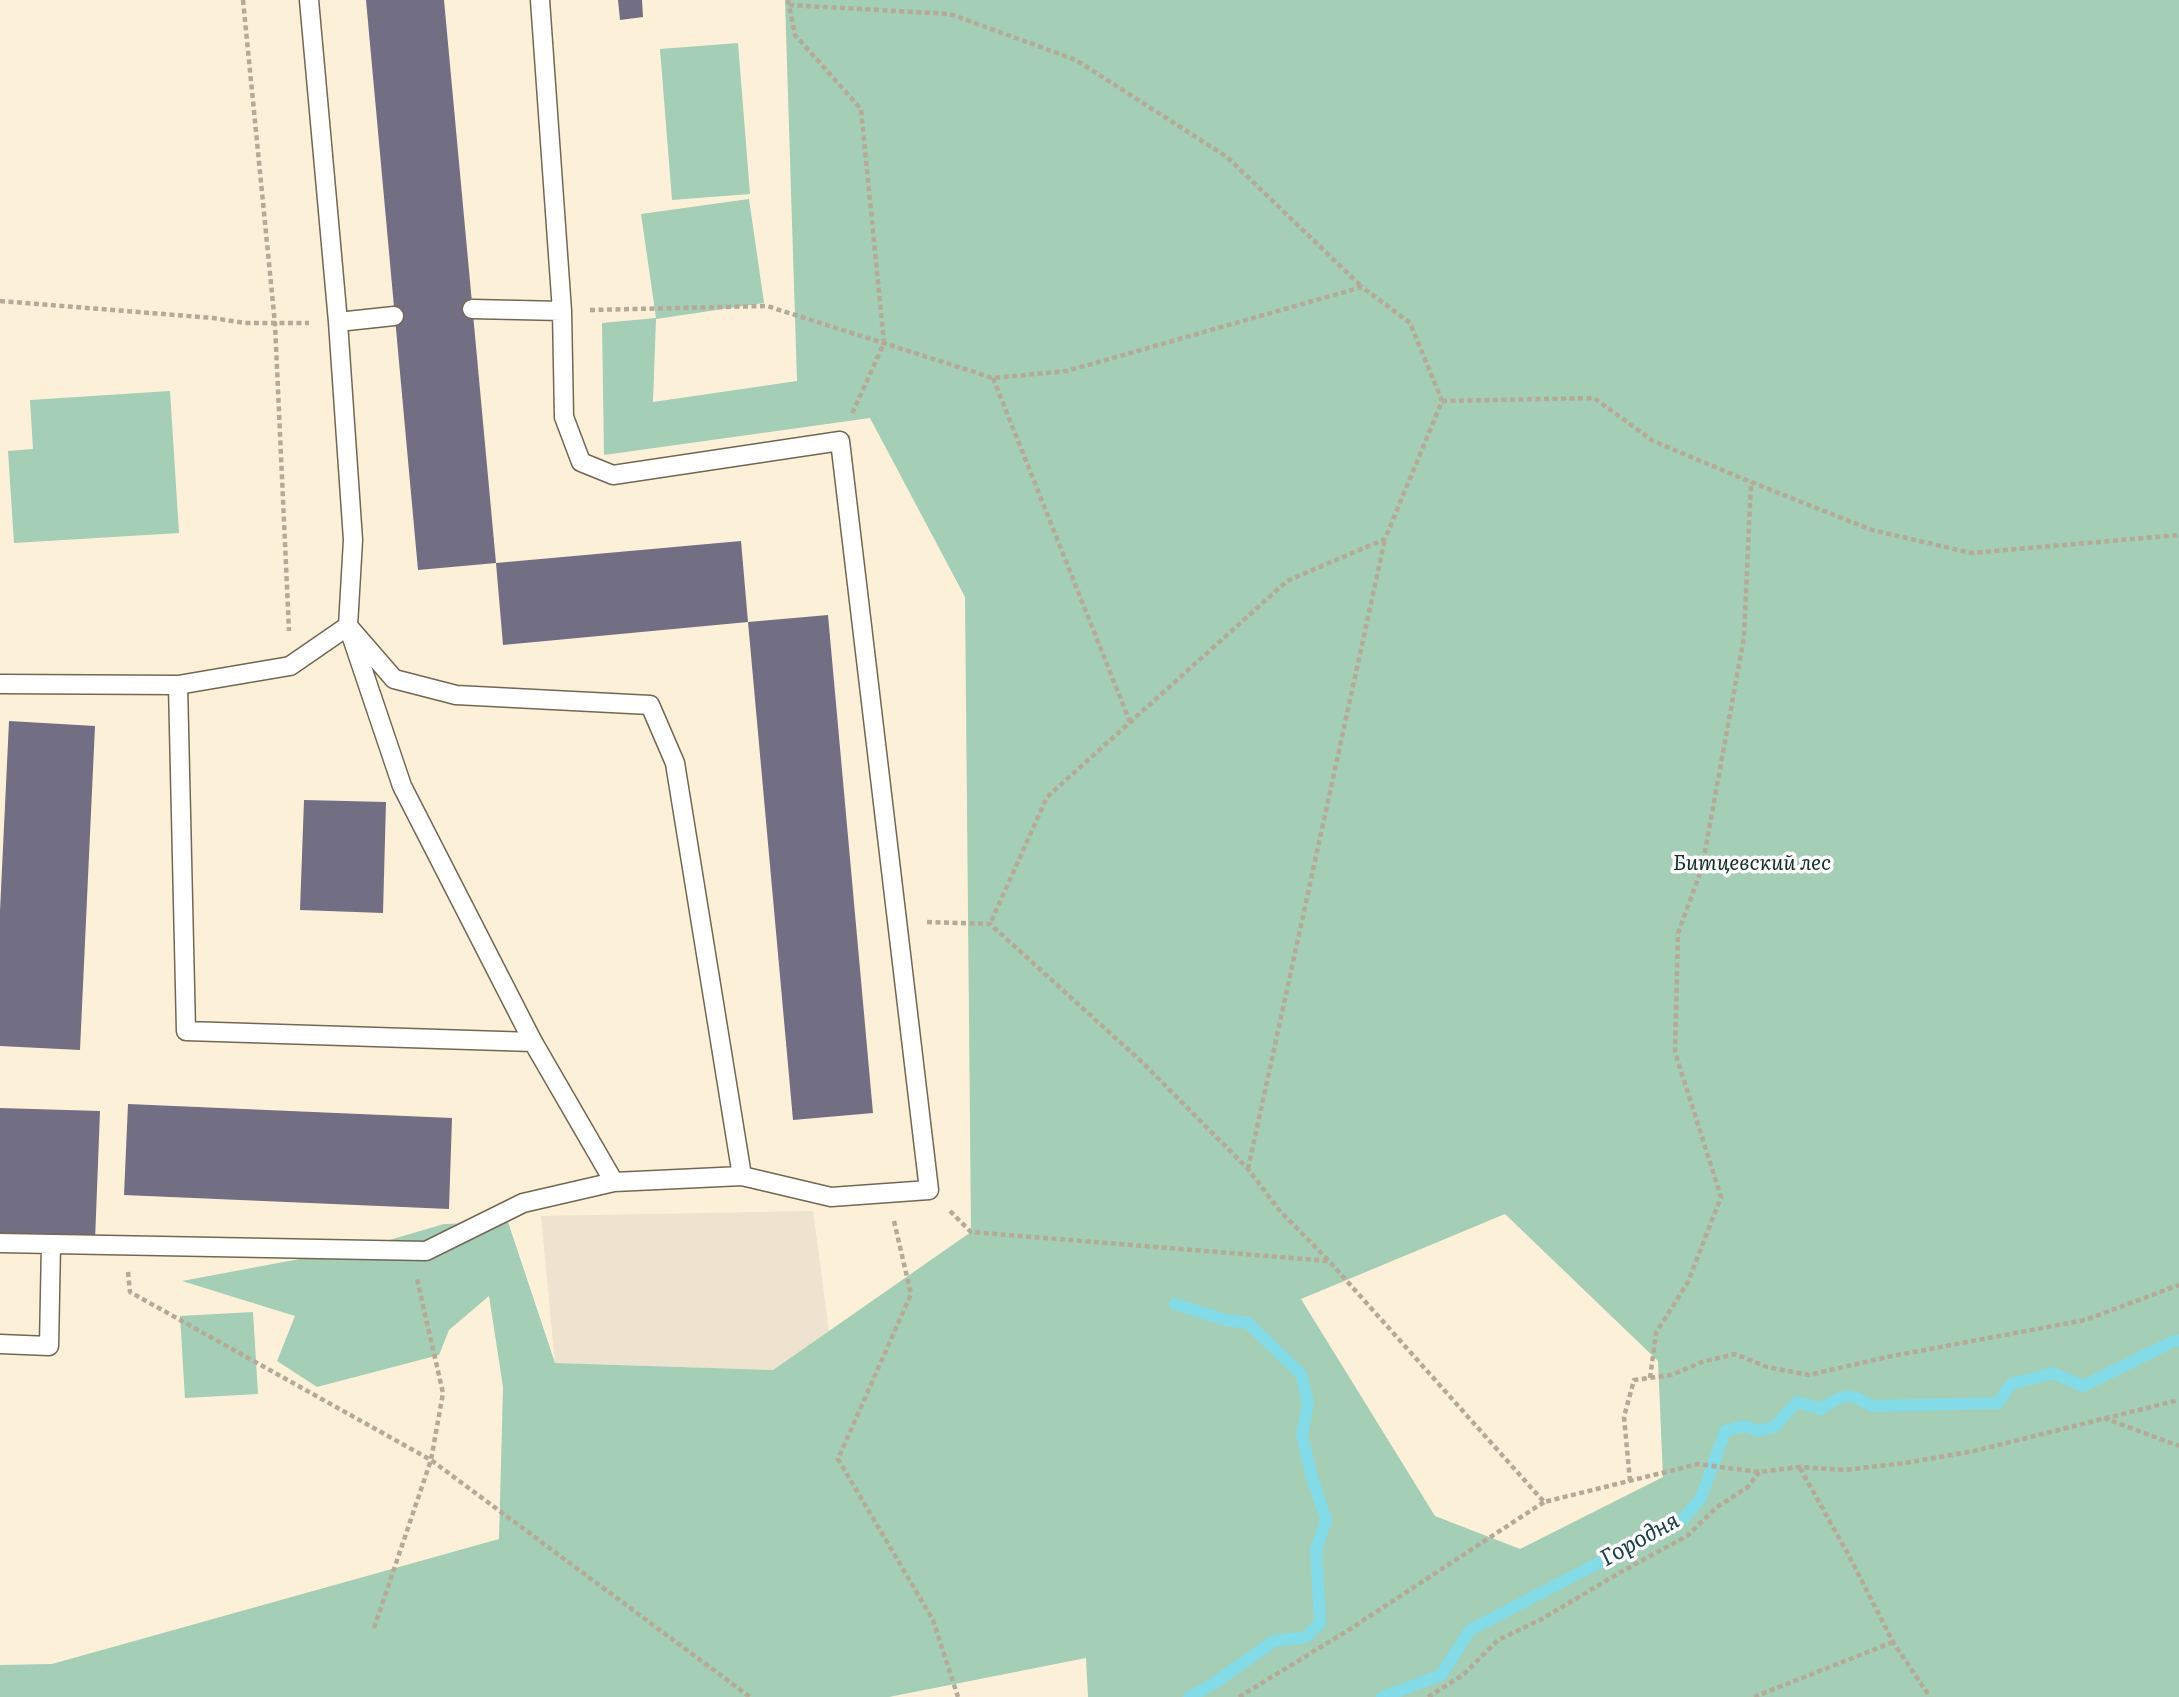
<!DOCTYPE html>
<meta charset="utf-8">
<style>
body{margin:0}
canvas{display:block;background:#fdf0d8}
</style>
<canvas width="2179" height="1697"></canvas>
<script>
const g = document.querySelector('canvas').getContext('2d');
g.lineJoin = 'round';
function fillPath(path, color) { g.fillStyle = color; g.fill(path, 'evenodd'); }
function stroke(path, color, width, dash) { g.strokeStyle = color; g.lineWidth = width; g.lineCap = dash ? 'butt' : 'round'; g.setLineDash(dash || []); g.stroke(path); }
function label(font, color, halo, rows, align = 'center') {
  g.font = font + ' Literata,serif'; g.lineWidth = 7; g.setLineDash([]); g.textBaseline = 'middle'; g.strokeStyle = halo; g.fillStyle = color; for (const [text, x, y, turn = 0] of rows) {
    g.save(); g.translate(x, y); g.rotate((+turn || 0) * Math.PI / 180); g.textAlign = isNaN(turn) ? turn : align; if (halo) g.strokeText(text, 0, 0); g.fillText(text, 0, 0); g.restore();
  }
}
fillPath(new Path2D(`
 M813,1211L829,1331L773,1370L555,1363L541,1216Z`), '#ede3ce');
fillPath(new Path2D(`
 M785,0H2179V1697H1088L1086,1658L889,1697H0V1665L52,1664L499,1539L503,1387L489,1296L449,1330L439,1355L317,1387L277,1361L295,1316L182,1281L369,1246L444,1224L508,1222L555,1363L773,1370L971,1232L965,597L870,418L604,455L602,323L656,318L641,214L749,199L764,303L656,319L653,402L797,381ZM1505,1214L1658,1361L1663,1477L1520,1549L1435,1516L1301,1299Z
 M738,43L750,194L672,200L660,49Z
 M170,391L179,533L14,543L8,451L33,449L30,400Z
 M253,1312L258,1394L185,1398L180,1316Z`), '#a4ceb6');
stroke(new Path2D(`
 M1175,1304L1226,1320L1248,1323L1301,1374L1308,1403L1302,1435L1312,1477L1326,1520L1316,1550L1320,1623L1306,1637L1274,1641L1213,1684L1189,1697
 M1382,1697L1441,1675L1470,1630L1683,1519L1701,1498L1725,1431L1744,1426L1758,1431L1774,1427L1797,1402L1821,1409C1843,1394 1849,1392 1872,1406L1998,1403L2011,1384L2053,1373L2083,1386L2174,1341H2179`), '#83dbe7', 12);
fillPath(new Path2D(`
 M366,0H444L496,563L418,570Z
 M618,0H642L643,17L620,20Z
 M741,541L748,622L503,645L496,563Z
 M828,615L873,1113L793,1120L748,622Z
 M9,721L95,726L80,1050L0,1046V911Z
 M304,800L386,802L383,913L300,910Z
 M128,1104L452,1118L449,1209L124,1195Z
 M0,1108L100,1111L95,1241L0,1237Z`), '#726f85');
const service = new Path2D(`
 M472,309L562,311L540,0
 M562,311L564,417L581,462L613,475L840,441L929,1190L831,1197L742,1176L614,1182L533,1042L402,786L348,626L394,679L456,695L650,705L675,763L742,1176
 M338,322L394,316
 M0,684L178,685L290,666L348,626L353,540L338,322L309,0
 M178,685L186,1031L533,1042
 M0,1243L426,1251L523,1203L614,1182
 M0,1344L49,1346L51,1244`);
stroke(service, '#736753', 21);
stroke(new Path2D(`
 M243,0L275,324L289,631
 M788,0L795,35L861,109L884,343L851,416
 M789,5L950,14L1076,60L1227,157L1362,287
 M0,301L213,318L245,323H309
 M590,310L767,306L993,378L1067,371L1362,287L1410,323L1442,401L1385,539L1287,581L1047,797L990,924
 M993,378L1130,722
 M1442,401L1594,398L1653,441L1751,482L1872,530L1971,553L2179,535
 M927,922L990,924L1143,1063L1248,1169L1280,1211L1329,1261L1544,1502L1698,1464L1759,1472L1799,1467L1845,1470L1905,1463L1974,1451L2179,1400
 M1248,1169L1385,539
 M950,1211L971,1232L1329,1261
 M894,1221L911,1294L838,1459L933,1620L958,1697
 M128,1272L130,1292L431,1460L750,1697
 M1650,1378L1656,1333L1688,1282L1721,1197L1675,1052L1678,933L1702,868L1744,637L1751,482
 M2104,1418L2179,1446
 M1800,1468L1848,1554L1893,1642L1930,1697
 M1630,1481L1624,1417L1634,1380L1671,1375L1702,1362L1735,1354L1767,1367L1809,1375L1887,1357L2085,1320L2179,1285
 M374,1628L431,1460L443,1393L417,1279
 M1239,1697L1347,1631L1544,1502
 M1428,1697L1463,1675L1498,1640L1540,1620L1619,1573L1687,1536L1717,1507L1748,1487L1759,1472
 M1754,1697L1893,1642`), '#b4aa97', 4.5, [5, 3.5]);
stroke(service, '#fff', 18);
label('italic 21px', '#133223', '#fff', [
 ["Битцевский лес",1752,864]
]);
label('italic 23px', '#174146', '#fff', [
 ["Городня",1640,1540,-29]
]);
</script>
